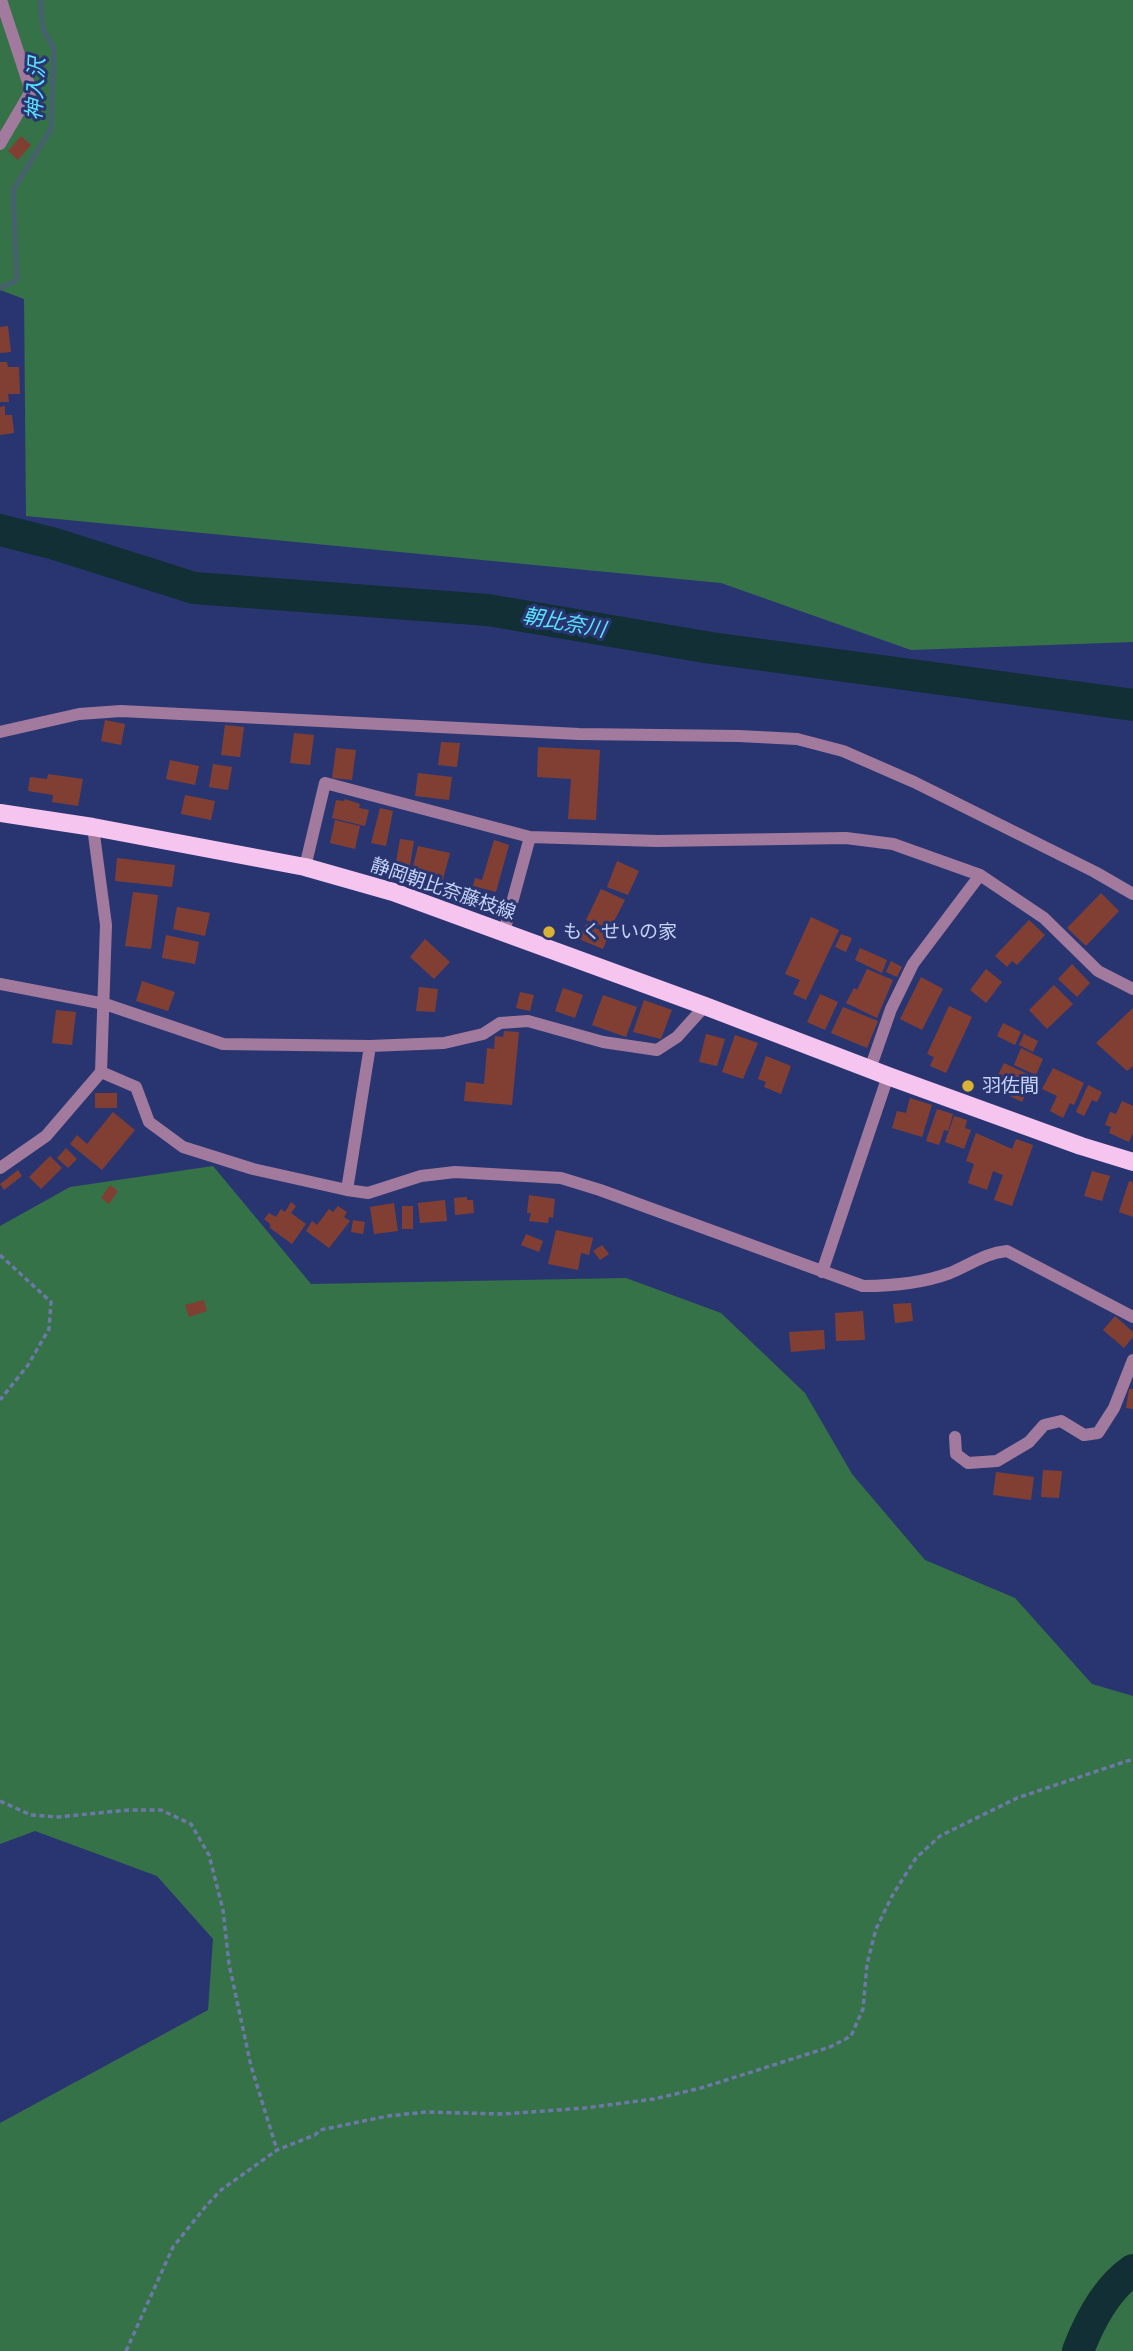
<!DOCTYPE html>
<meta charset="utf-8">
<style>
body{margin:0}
canvas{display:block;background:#293570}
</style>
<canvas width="1133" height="2351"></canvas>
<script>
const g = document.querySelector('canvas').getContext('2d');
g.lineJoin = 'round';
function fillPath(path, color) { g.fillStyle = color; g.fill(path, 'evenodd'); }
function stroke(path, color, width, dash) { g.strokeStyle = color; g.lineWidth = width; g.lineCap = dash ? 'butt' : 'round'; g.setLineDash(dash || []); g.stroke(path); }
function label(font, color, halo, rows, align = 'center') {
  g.font = font + ' "Golos Text","Noto Sans JP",sans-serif'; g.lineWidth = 6; g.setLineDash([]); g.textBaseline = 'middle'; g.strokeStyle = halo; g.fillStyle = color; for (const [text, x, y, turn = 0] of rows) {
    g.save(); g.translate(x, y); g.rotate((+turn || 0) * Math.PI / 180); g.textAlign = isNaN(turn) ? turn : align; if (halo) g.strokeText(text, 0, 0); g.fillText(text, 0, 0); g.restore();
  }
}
fillPath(new Path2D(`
 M0,0H1133V642L911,650L721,583L26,516L24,299L0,290Z
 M213,1166L311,1284L626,1278L721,1313L805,1393L852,1474L925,1560L1015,1598L1092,1684L1133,1696V2351H0V2123L208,2010L213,1939L157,1876L35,1831L0,1844V1226L70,1187Z`), '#367247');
stroke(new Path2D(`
 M0,288L17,280L13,190L51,129L54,49L43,29L40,0`), '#47606f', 5);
stroke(new Path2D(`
 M0,530L55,544L194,588L488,610L711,648L1133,705
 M1078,2351C1089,2322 1107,2288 1133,2270`), '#112f35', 32);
fillPath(new Path2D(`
 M21,136L31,145L18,160L8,151Z
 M8,326L11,352L0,353V327Z
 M0,362H7L8,367H19L20,394H8L9,402H0Z
 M5,406V415H12L14,433L0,435V407Z
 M105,720L125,724L121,745L101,741Z
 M225,725L244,727L240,757L221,755Z
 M294,733L314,735L310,765L290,763Z
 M441,742L460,743L457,767L438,765Z
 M538,747L600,750L596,820L568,819L571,779L537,777Z
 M336,748L356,750L352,780L332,778Z
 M170,760L199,766L195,785L166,779Z
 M213,764L232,767L228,790L209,787Z
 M418,773L452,777L449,800L415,796Z
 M48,774L83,779L78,806L52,802L53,795L28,791L30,777L47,779Z
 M185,795L215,801L211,820L181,814Z
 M345,799L360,804L359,808L369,810L365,826L332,818L336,800L344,801Z
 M380,808L393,811L386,846L371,843Z
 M335,820L360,826L355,849L330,843Z
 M400,839L414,841L409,871L395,868Z
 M494,840L509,845L496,892L473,886L475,878L482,880Z
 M418,846L450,853L441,887L410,879Z
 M117,858L175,865L172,887L115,881Z
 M617,861L639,871L628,895L607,887Z
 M601,889L625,900L610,929L586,920Z
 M133,892L158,895L151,949L125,946Z
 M1101,893L1119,911L1086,946L1067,928Z
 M177,907L210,913L205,936L173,929Z
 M811,917L839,930L806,1000L793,994L800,980L785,974Z
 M1029,920L1045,935L1017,965L1012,961L1007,967L995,956Z
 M586,924L609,934L603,949L579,939Z
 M841,934L852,938L846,952L835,947Z
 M166,935L199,942L195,964L162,958Z
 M425,939L450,962L434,979L410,957Z
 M860,948L887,960L882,973L855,960Z
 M891,961L902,967L897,977L886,972Z
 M1072,964L1090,983L1077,997L1058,979Z
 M867,969L893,980L877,1018L846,1003L854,988L857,990Z
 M986,969L1002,982L986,1003L970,990Z
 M921,977L943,989L922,1030L900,1019Z
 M142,981L175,992L168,1011L136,1001Z
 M1054,985L1073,1004L1047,1029L1029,1010Z
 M419,987L438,989L435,1012L416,1011Z
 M563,988L583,995L575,1018L555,1011Z
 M520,992L534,995L530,1011L516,1008Z
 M820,994L838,1002L825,1030L807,1022Z
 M603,995L637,1007L626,1037L592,1025Z
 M644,1000L672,1010L661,1039L633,1032Z
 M949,1006L972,1017L946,1073L930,1066L934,1057L927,1054Z
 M843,1007L878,1021L867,1048L831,1033Z
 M1133,1008V1066L1127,1071L1096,1043Z
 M56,1010L76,1012L72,1045L52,1043Z
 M1003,1023L1021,1032L1015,1045L997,1036Z
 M504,1031L519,1032L512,1105L464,1101L466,1082L484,1084L487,1048L494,1049L495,1036L503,1037Z
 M706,1034L725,1039L717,1066L699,1062Z
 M1024,1034L1038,1041L1033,1052L1019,1045Z
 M735,1035L758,1043L743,1079L722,1072Z
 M1021,1048L1043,1059L1036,1075L1014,1065Z
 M766,1056L791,1066L781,1094L764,1087L766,1082L758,1079Z
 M1004,1063L1034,1077L1022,1102L992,1087Z
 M1053,1068L1084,1083L1074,1105L1070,1103L1063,1118L1050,1111L1057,1096L1042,1089Z
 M1088,1085L1102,1092L1097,1102L1092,1100L1084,1116L1076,1112Z
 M95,1093H117V1108H95Z
 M910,1098L932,1105L922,1137L892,1128L897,1111L906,1113Z
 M1122,1101L1133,1106V1133L1129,1142L1109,1133L1111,1127L1105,1125L1110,1112L1116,1114Z
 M937,1109L953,1114L948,1131L944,1130L939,1145L926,1141Z
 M113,1112L135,1130L102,1170L70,1144L77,1135L87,1144Z
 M954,1116L967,1120L965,1128L971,1130L964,1149L945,1142Z
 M976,1133L1012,1149L1016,1139L1033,1145L1012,1206L994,1200L1003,1175L993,1171L987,1190L968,1183L974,1164L966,1161Z
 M66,1148L77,1159L68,1168L57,1158Z
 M50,1156L62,1168L41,1189L29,1177Z
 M18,1170L22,1176L4,1190L0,1184Z
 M1092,1171L1110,1176L1102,1201L1084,1196Z
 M1129,1181L1133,1182V1217L1119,1212Z
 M110,1185L118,1191L109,1204L101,1198Z
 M529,1195L555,1199L553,1218L549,1217L548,1223L529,1221L531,1213H527Z
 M467,1197V1200H473L474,1213L455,1215L454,1198Z
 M445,1200L447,1221L420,1223L418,1203Z
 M291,1202L296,1206L291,1213L306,1224L292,1244L270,1228V1224L264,1219L269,1213L276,1217L281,1209L285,1212Z
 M394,1203L398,1231L374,1234L370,1207Z
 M338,1206L347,1212L344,1217L350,1221L329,1248L306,1231L312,1221L317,1225L329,1209L333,1212Z
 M402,1206H413V1229H402Z
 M353,1220L365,1222L363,1234L351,1232Z
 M556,1230L593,1238L589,1255L581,1253L578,1270L548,1264Z
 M526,1234L543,1241L539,1252L521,1245Z
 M602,1245L609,1254L600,1260L593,1251Z
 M204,1300L207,1311L189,1317L185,1305Z
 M911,1303L913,1321L895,1323L893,1304Z
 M863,1311L865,1340L836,1341L835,1313Z
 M1115,1316L1133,1332V1337L1124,1348L1103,1330Z
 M824,1330L825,1349L791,1352L789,1332Z
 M1129,1389H1133V1409L1126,1408Z
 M1043,1470L1062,1471L1059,1498L1041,1497Z
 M996,1472L1034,1477L1031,1500L993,1495Z`), '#813f34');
stroke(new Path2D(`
 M0,1255L51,1302L49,1329L28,1365L0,1400
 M0,1801L31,1815L58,1817L128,1810H161L191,1824L209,1855L223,1910L229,1964L251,2066L277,2150
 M126,2351L173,2247L206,2206L221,2190L277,2150L315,2135L320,2130L388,2116L426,2112L503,2114L585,2108L654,2099L701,2088L830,2047L851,2036L863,2009L867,1964L876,1929L892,1896L916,1858L940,1836L1017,1798L1133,1759`), '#6c78a8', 3.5, [5, 3.5]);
stroke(new Path2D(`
 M0,144L31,91L1,0
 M0,732L79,714L121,711L579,734L739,736L797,739L843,751L914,782L1095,872L1133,894
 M305,867L325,783L530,837L657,841L846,838L893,844L980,875L1044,918L1098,971L1133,989
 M504,932L530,837
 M0,984L105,1004L223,1044L370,1046L444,1043L483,1034L500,1023L528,1021L603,1042L657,1050L677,1037L705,1006
 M870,1069L891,1009L913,964L980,875
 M101,1072L136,1087L149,1122L183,1147L253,1169L347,1190L368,1193L421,1176L455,1172L561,1178L600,1190L863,1286C892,1286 923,1283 950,1273C970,1265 985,1253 1007,1251L1133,1317
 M0,1168L46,1136L101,1072L106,925L93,827
 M347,1190L370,1046
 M822,1272L888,1076
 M955,1437L956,1454L968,1463L997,1461L1029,1442L1044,1425L1061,1421L1084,1435L1098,1433L1114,1408L1133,1360`), '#a27a9d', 12);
stroke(new Path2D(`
 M0,813L93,827L305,867L393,892L705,1006L888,1076L1081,1146L1133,1162`), '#f6c5ef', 18);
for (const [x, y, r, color] of [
 [549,932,7,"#d9b334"],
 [968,1086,7,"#d9b334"]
]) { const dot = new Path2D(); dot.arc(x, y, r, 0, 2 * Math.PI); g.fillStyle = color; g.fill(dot); stroke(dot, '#293570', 2.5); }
label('19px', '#c6d2f5', '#293570', [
 ["静岡朝比奈藤枝線",443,889,19]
]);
label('19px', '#c6d2f5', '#293570', [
 ["もくせいの家",563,932],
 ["羽佐間",982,1086]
], 'left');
label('italic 21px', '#59e4fc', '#293570', [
 ["神入沢",36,89,-87],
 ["朝比奈川",564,623,10]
]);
</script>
